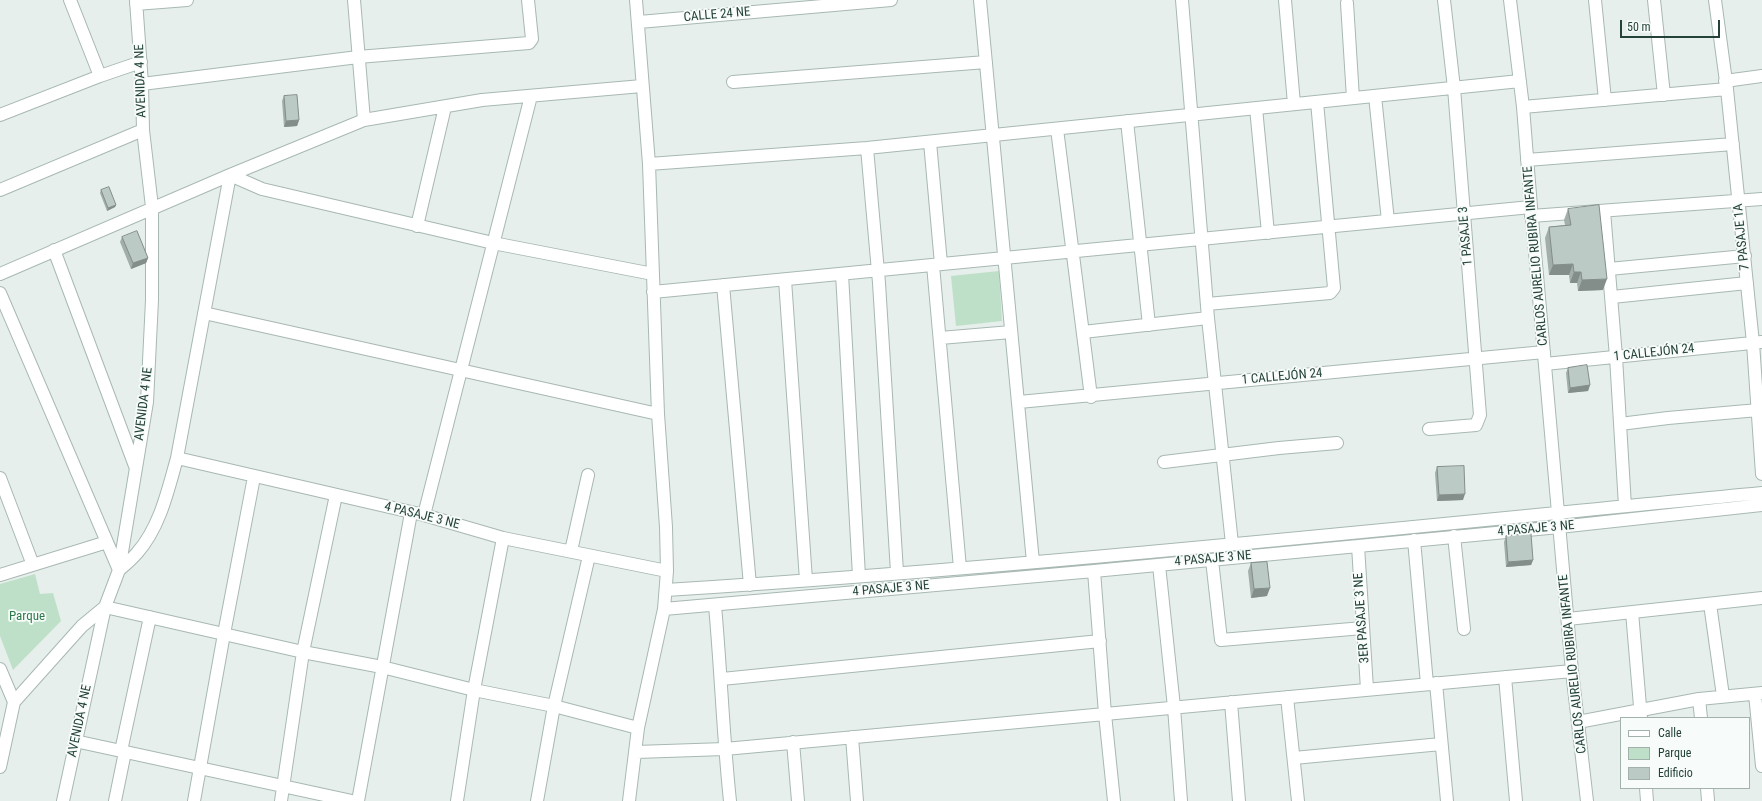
<!DOCTYPE html>
<meta charset="utf-8">
<style>
body{margin:0}
#map{position:relative;width:1762px;height:801px;overflow:hidden;background:#e6efeb;font-family:"Roboto Condensed",sans-serif}
canvas{display:block}
.legend{position:absolute;left:1620px;top:717px;width:130px;height:72px;box-sizing:border-box;background:#f7fbf9;border:1px solid #a3b1ad;margin:0;padding:5px 7px;list-style:none;font-size:12px;color:#24423a}
.legend li{display:flex;align-items:center;gap:8px;height:20px}
.legend b{width:20px;border:1px solid #a3b1ad}
.scale{position:absolute;left:1620px;top:20px;width:100px;height:18px;box-sizing:border-box;border:2px solid #24423a;border-top:0;padding-left:5px;font-size:12px;line-height:14px;white-space:nowrap;color:#24423a;-webkit-text-stroke:3px #f7fbf9;paint-order:stroke}
</style>
<div id="map">
<canvas width="1762" height="801"></canvas>
<ul class="legend">
<li><b style="height:5px;background:#fff"></b>Calle</li>
<li><b style="height:11px;background:#bfe0c8"></b>Parque</li>
<li><b style="height:11px;background:#bbcac4"></b>Edificio</li>
</ul>
<div class="scale">50 m</div>
</div>
<script>
const g = document.querySelector('canvas').getContext('2d');
g.lineJoin = 'round';
function fillPath(path, color) { g.fillStyle = color; g.fill(path, 'evenodd'); }
function stroke(path, color, width, dash) { g.strokeStyle = color; g.lineWidth = width; g.lineCap = dash ? 'butt' : 'round'; g.setLineDash(dash || []); g.stroke(path); }
function label(font, color, halo, rows, align = 'center') {
  g.font = font + ' "Roboto Condensed",sans-serif'; g.lineWidth = 3.5; g.setLineDash([]); g.textBaseline = 'middle'; g.strokeStyle = halo; g.fillStyle = color; for (const [text, x, y, turn = 0] of rows) {
    g.save(); g.translate(x, y); g.rotate((+turn || 0) * Math.PI / 180); g.textAlign = isNaN(turn) ? turn : align; if (halo) g.strokeText(text, 0, 0); g.fillText(text, 0, 0); g.restore();
  }
}
fillPath(new Path2D(`
 M999,271L1002,321L956,326L951,276Z
 M35,574L40,594L53,593L61,621L13,670L0,636V584Z`), '#bfe0c8');
const minor = new Path2D(`
 M70,0L100,76
 M354,0L364,120
 M980,0C997,187 1017,374 1033,562
 M1182,0L1208,318L1232,544
 M1285,0L1294,104
 M1510,0L1523,107L1531,207L1572,671L1587,801
 M1595,0L1605,100
 M1654,0L1664,95
 M1715,0L1727,89L1753,343L1762,474
 M1347,3L1353,98
 M136,4L187,0
 M639,22L891,0
 M1725,81L1762,76
 M733,82L986,62
 M142,84L358,57L529,43L532,39L528,0
 M1375,96L1388,221
 M1523,107L1727,89
 M1256,108L1268,233
 M0,115L100,76L141,62
 M1127,121L1149,325
 M1057,129L1091,397
 M930,142L941,264
 M867,148L879,283L897,572
 M1527,160L1733,144
 M649,164L867,148L1520,81
 M0,190L143,130
 M1604,211L1616,357L1625,506
 M1531,216L1762,199
 M417,226L445,107
 M54,250L135,466
 M933,265L960,568
 M1609,269L1745,256
 M0,274L230,175L364,120L482,100L642,86
 M842,274L859,576
 M785,280L806,580
 M723,285L750,585
 M653,292L1531,207
 M0,293L119,570C125,565 132,559 137,553C160,527 168,490 177,458L230,175L262,189L493,243L653,274
 M1612,297L1747,283
 M1207,304L1330,293L1334,288L1317,102
 M204,313L658,414
 M1083,332L1208,318
 M940,338L1011,332
 M1545,364L1762,342
 M1019,402L1544,352
 M1620,424L1668,418L1758,410
 M1429,429L1476,425L1480,415L1454,88L1444,0
 M177,458L424,515L503,538L667,571
 M1164,462L1279,448L1337,443
 M0,478L33,565
 M424,515L531,96
 M1454,536L1464,629
 M1414,540L1427,684
 M1358,546L1367,689
 M571,551L588,475
 M1212,560L1221,640L1363,628
 M1159,565L1174,707L1181,801
 M1094,571L1105,714L1114,801
 M0,575L107,542
 M666,590C1032,567 1397,528 1762,493
 M1710,604L1723,696
 M715,606C721,671 723,736 730,801
 M664,609L1094,571L1559,527L1762,505
 M1632,612L1641,718
 M1568,619L1762,598
 M0,669L14,702
 M1505,677L1516,801
 M722,679L1100,641
 M1436,683L1447,801
 M1755,694L1762,766
 M1287,697L1298,801
 M1699,699L1701,718
 M1231,702L1239,801
 M1578,722L1699,699L1762,693
 M852,737L857,801
 M75,741L352,801
 M793,742L798,801
 M121,751L150,617
 M636,752L725,749L1572,671
 M1294,758L1441,744
 M0,767L14,702L82,626L105,607L303,652L382,667L474,690L554,706L638,728
 M1646,788L1647,801
 M1707,788L1708,801
 M63,801L105,607L119,570L147,402L152,300V207L143,130L142,84L136,0
 M115,801L125,752
 M194,801L224,634L254,477
 M281,801L303,652L336,495
 M358,801L411,513
 M457,801L474,690L503,538
 M537,801L554,706L589,556
 M629,801L638,728L664,609L667,571L666,527L658,414L649,164L636,0`);
stroke(minor, '#a8b8b2', 14);
stroke(minor, '#fff', 12);
fillPath(new Path2D(`
 M284,96L299,120L297,126L284,127L282,101Z
 M101,190L116,205L115,207L107,211L100,193Z
 M1568,209L1603,290L1578,291L1577,283H1570L1569,275H1549L1545,238L1549,227L1565,225L1564,220Z
 M122,237L148,258L146,263L131,269L120,242Z
 M1568,368L1590,385L1588,391L1568,393L1566,373Z
 M1437,467L1463,500L1437,501L1435,473Z
 M1506,536L1533,560L1531,565L1506,567L1504,542Z
 M1251,563L1267,596L1251,598L1248,571Z`), '#a1aea9');
fillPath(new Path2D(`
 M299,120L297,126L284,127L286,121Z
 M116,205L115,207L107,211L108,208Z
 M148,258L146,263L131,269L133,263Z
 M1573,264L1569,275H1549L1553,265Z
 M1574,272H1581L1577,283H1570Z
 M1607,279L1603,290L1578,291L1582,280Z
 M1590,385L1588,391L1568,393L1570,388Z
 M1465,494L1463,500L1437,501L1439,495Z
 M1533,560L1531,565L1506,567L1508,562Z
 M1270,588L1267,596L1251,598L1254,589Z`), '#838d89');
const building = new Path2D(`
 M297,95L299,120L286,121L284,96Z
 M109,187L116,205L108,208L101,190Z
 M1599,205L1607,279L1582,280L1581,272H1574L1573,264L1553,265L1549,227L1571,225L1568,209Z
 M137,231L148,258L133,263L122,237Z
 M1587,365L1590,385L1570,388L1568,368Z
 M1464,466L1465,494L1439,495L1437,467Z
 M1531,534L1533,560L1508,562L1506,536Z
 M1267,562L1270,588L1254,589L1251,563Z`);
fillPath(building, '#bbcac4');
stroke(building, '#838d89', 1);
label('13px', '#24423a', '#f7fbf9', [
 ["CALLE 24 NE",717,15,-5],
 ["AVENIDA 4 NE",141,81,-92],
 ["1 PASAJE 3",1466,236,-95],
 ["7 PASAJE 1A",1742,237,-96],
 ["CARLOS AURELIO RUBIRA INFANTE",1536,256,-95],
 ["1 CALLEJÓN 24",1654,353,-6],
 ["1 CALLEJÓN 24",1282,377,-5],
 ["AVENIDA 4 NE",144,404,-83],
 ["4 PASAJE 3 NE",422,516,14],
 ["4 PASAJE 3 NE",1536,529,-5],
 ["4 PASAJE 3 NE",1213,559,-5],
 ["4 PASAJE 3 NE",891,589,-5],
 ["3ER PASAJE 3 NE",1362,618,-94],
 ["CARLOS AURELIO RUBIRA INFANTE",1573,664,-96],
 ["AVENIDA 4 NE",80,721,-78]
]);
label('13px', '#2d7a4b', '#f7fbf9', [
 ["Parque",27,617]
]);
</script>
